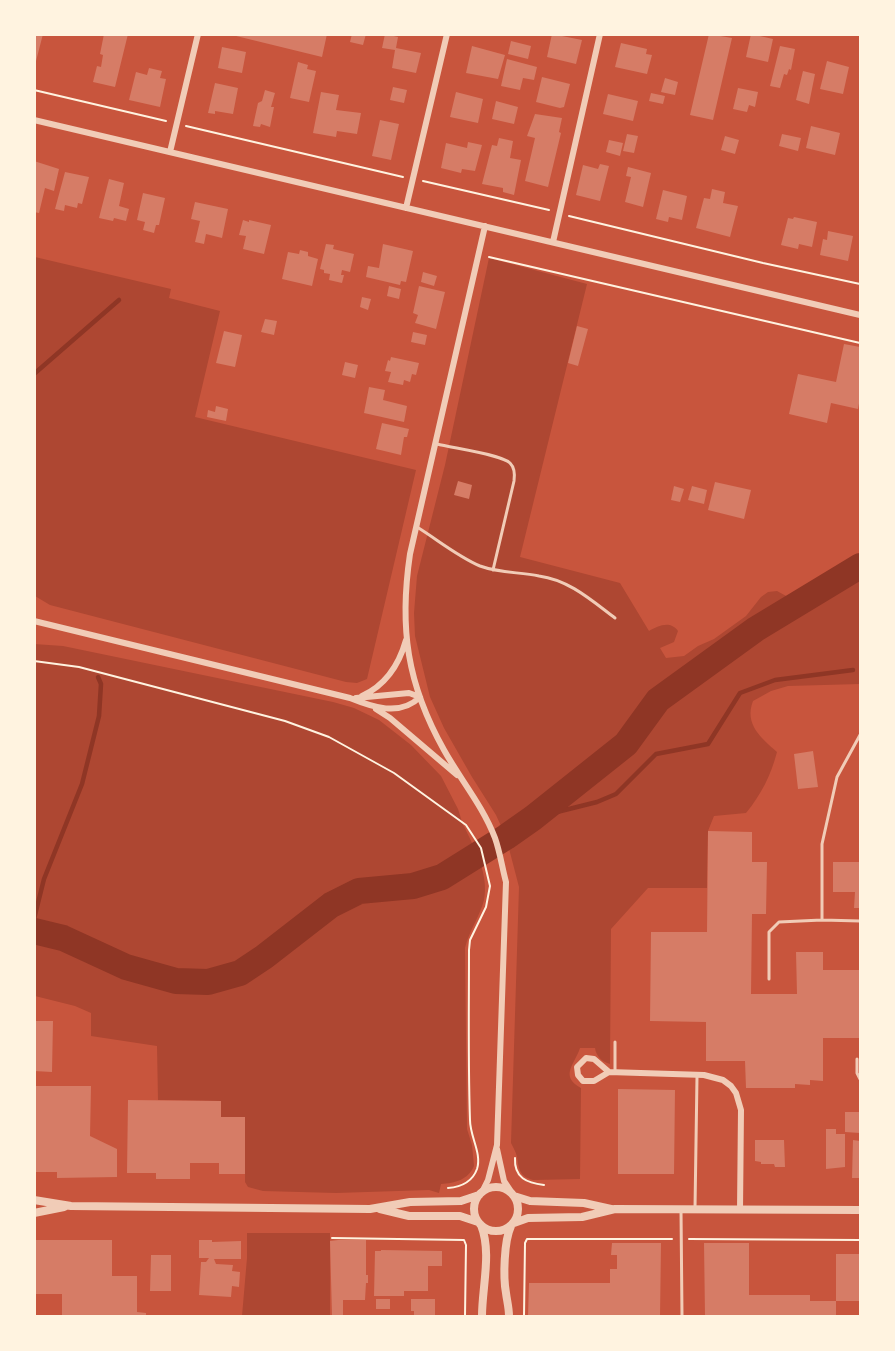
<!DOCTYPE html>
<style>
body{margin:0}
#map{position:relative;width:895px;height:1351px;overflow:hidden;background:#c8553d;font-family:Cabin,sans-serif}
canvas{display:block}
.frame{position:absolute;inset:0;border:36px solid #fff3e0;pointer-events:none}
</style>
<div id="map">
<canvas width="895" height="1351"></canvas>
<div class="frame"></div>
</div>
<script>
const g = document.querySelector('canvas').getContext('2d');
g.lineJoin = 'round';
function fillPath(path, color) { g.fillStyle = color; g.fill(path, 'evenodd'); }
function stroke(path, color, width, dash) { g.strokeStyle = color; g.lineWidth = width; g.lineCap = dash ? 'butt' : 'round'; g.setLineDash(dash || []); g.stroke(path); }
fillPath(new Path2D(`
 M35,257L171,289L169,298L220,311L195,417L416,470L367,679L357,683L346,682L50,605L35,596Z
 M489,258L587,284L520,557L620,583L649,631C658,626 670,620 678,631L674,642L660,648L666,658L684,656L698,646L714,639L746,616L761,597L768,592L777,591L788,597L779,609L709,650L693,665L702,674L789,617L860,576V684L788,686L771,691L753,701C744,724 761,738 777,752C771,775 761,795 746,813L714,816L708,831L707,888H648L611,929L610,1064C602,1062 596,1056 595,1048H580C575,1064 559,1076 581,1088L580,1179L533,1180C519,1176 519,1169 517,1157C516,1152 513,1147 511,1143L519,887L506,837L496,815L472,777L444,728L430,697L415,636L414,613L417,576L445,465Z
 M34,644L63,646L333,702L354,708L379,720L411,745L441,776L458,809L463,825L465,828C475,850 489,874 484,900C480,916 469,931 465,948L467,1129L472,1145L474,1166C468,1180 455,1183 441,1184L439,1193L429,1190L336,1193L263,1191L248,1187L245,1182V1118L221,1117V1101L158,1100L157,1046L91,1036V1013L75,1006L35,996Z
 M247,1233H330V1316H242L247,1258Z`), '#ae4732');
stroke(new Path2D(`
 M34,374L119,300
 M533,818L597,802L616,794L656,754L708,744L740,693L775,680L853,670
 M34,919L44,879L82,784L99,716L101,684L98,677`), '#8f3625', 4.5);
stroke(new Path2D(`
 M34,931L63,938L126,967L176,981L208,982L240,973L264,957L331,905L359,891L413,886L442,877L506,837L533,818L626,744L658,700L756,629L860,566`), '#8f3625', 26);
fillPath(new Path2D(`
 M34,34H43L35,65H34Z
 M104,34H128L115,87L93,82L97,66L101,67L103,55L100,54Z
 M228,34H327L322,57Z
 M352,34H366L363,45L350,42Z
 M385,34L398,37L396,48L421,53L416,73L392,68L395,50L382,48Z
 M552,34L582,40L576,64L547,57Z
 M709,34L732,38L713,120L690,115Z
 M751,34L773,39L768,62L746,57Z
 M511,41L531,46L528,59L508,54Z
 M621,43L647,49L646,54L652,55L647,74L615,67Z
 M472,46L505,55L498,79L466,73Z
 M780,46L795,49L791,70L789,69L787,75L784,74L780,88L770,86Z
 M222,47L246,52L242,73L218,68Z
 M507,59L537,67L534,80L523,78L520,90L501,86Z
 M827,61L849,67L843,94L820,89Z
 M298,62L308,65L307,69L316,71L309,102L290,98Z
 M149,68L162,71L160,78L166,79L160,107L129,100L136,72L147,75Z
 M803,71L815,74L809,104L796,100Z
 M542,77L570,84L564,107L560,108L536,102Z
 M665,78L678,82L675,95L661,92Z
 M215,83L238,88L233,114L215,111V114L208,113Z
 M393,87L407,90L404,103L390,100Z
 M738,88L758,92L755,107L749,105L747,112L733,109Z
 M265,90L275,93L271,107H274L270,127L261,124L260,127L253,126L258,103L262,101Z
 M321,92L339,95L336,110L361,113L357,134L337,131L336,137L313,133Z
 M456,92L483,99L478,123L450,117Z
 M651,93L665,96L663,104L649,101Z
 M608,94L638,101L633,121L603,114Z
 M496,101L518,107L514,124L492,119Z
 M535,114L562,118L559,132L561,133L548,187L525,181L535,138L527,136Z
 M380,120L399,124L391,160L372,156Z
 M811,126L840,133L835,155L806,148Z
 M627,134L638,136L634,153L623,151Z
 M782,134L801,138L798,151L779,146Z
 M725,136L739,140L735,154L721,150Z
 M499,138L513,141L510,158L521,160L514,195L503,192V188L482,184L492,145L497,146Z
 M609,140L623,143L620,156L606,152Z
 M468,142L482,145L475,171L462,169L461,173L441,168L446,143L467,148Z
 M34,161L59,169L54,191L45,188L39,213L34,212Z
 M600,164L609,166L600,201L576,195L583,165L598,169Z
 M628,167L651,173L643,207L625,202L631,177L626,176Z
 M65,172L89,177L82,204L78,203L77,208L65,205L64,211L55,209Z
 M109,179L124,183L119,206L129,209L126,221L114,218L113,221L99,218Z
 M712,189L725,192L723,203L738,206L730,237L696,228L704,198L710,199Z
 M663,190L687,196L682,220L669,217L668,222L656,219Z
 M143,193L165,198L159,225H156L154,233L143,230L145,222L137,220Z
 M195,202L228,209L222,238L206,234L204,244L195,242L200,221L191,219Z
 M794,217L817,222L812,247L799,244L798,249L781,245L788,218L793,219Z
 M243,220L249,222V220L271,225L264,254L243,249L246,236L239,235Z
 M828,231L853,236L848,261L820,255L823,239L827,240Z
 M326,244L334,245L333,249L354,254L350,272L342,270L341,275H344L342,283L329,280L330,274L324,273V270L320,269Z
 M383,244L413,251L406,282L401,281L400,285L366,277L368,266L379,268Z
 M300,250L308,252V256L318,259L312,286L282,279L288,252L299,254Z
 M423,272L437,276L434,286L421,282Z
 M389,286L401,289L399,299L387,296Z
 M419,286L445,292L436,329L415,323L418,315L413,313Z
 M362,297L371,299L368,310L360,307Z
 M265,319L277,321L274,335L261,332Z
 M577,326L588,329L578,366L568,363Z
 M224,331L242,335L235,367L216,363Z
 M413,332L427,335L425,345L411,342Z
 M844,344L860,347V398L858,409L831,403L827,423L789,414L798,374L836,382Z
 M391,357L419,363L416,375L412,374L410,382L404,380L403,385L388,382L391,372L385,371L388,360L390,361Z
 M345,362L358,365L355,378L342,375Z
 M369,387L385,390L383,400L407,406L404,422L364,413Z
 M216,406L228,409L226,421L207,417L208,410L215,412Z
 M382,423L409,429L407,437H404L401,455L376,449Z
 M458,481L472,485L469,499L454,495Z
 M715,482L751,490L744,519L708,510Z
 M674,486L684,489L680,502L671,500Z
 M692,486L707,490L704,504L688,500Z
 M813,751L818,787L798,789L794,754Z
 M708,831L752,832V862H767L766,914H752L751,994H797L796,952H823V970H860V1038H823V1081L810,1080V1085L795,1084V1088H746L745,1061H706V1022L650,1021L651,932H707Z
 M833,862H860V908H854L855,892H833Z
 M34,1021H53L52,1072L34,1071Z
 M34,1086H91L90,1136L117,1149V1177L57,1178V1172H34Z
 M618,1089L675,1090L674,1174H618Z
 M128,1100L221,1101V1117H245V1174H219V1163H190V1179H156V1173H127Z
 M845,1112H860V1133L845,1132Z
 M826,1129H836V1134H845V1167L826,1169Z
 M755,1140H784L785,1167H775L774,1164H761V1162L755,1161Z
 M853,1140L860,1141V1178H852Z
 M34,1240H112V1276H137V1312L146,1313V1316H62V1294H34Z
 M199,1240H212V1242L241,1241V1259H214L216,1264L233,1265L232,1271L240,1272L239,1287L232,1286L231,1297L199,1295L201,1262H206L209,1258H199Z
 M338,1240H366V1275H368V1283H366L365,1300H343V1316H332L330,1241Z
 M612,1243H661L660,1316H528L529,1283H610V1269H617V1255H611Z
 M704,1243H749V1295H810V1301H836V1316H705Z
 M381,1250L442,1251V1266H428V1291H404V1296H374L375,1251H381Z
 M836,1254H860V1301H836Z
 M151,1255H171V1291H150Z
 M376,1299H390V1309H376Z
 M411,1299H435V1316H414V1311H411Z`), '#d67c66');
stroke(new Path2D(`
 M34,90L166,121
 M186,126L403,177
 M423,181L549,210
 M569,216L763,263L860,284
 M489,257L860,343
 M34,661L79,667L285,721L329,737L394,773L466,825L481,848L490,886L486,907L470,940L469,950C469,1006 468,1063 470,1120C470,1137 482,1153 477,1169C472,1183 460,1187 448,1188
 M515,1158C514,1178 527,1183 544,1185
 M332,1238L464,1240L466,1245L465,1316
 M689,1239L860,1240
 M524,1316L525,1243L527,1239H672`), '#fff3e0', 2);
stroke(new Path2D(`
 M437,444C452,448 500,454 510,463C515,468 515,474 514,481L493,570
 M417,527C438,540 457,556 480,566C499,573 519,572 539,576C569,580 591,600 615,618
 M822,920L860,921
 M769,979V932L779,922L822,920V844L837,777L860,735
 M857,1059V1073L860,1079
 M615,1072V1042
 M695,1208L697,1077
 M681,1210L682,1316`), '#f1ccb7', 3);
stroke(new Path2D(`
 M34,120L860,315
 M170,152L198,34
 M406,208L447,34
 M553,242L600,34
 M34,621L350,698C372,707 400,717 420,697L409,693L356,698
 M362,696C386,685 399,665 406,640
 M376,709L390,718L457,775
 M586,1058L594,1059L609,1072L594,1081H583L578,1075L577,1067Z
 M609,1072L704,1075L723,1080L731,1086L736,1093L741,1110L740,1210
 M497,1149L504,1181L512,1193
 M482,1192L488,1180L497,1145L506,882C502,867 500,852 495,838C483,806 460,779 444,750C407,684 399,628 410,554L485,226`), '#f1ccb7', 6);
stroke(new Path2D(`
 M474 1209a22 22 0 1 1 44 0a22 22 0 1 1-44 0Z
 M514,1196L530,1201L584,1203L611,1209
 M34,1200L71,1206L370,1209L410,1202L461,1201L479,1195
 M380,1209L409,1216H460L478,1222
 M34,1213L64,1207
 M514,1223L528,1218L582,1217L615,1209L860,1210
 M481,1225C492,1253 482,1287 482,1316
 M509,1316C509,1308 507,1301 506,1293C503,1277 504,1241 511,1226`), '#f1ccb7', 8);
</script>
